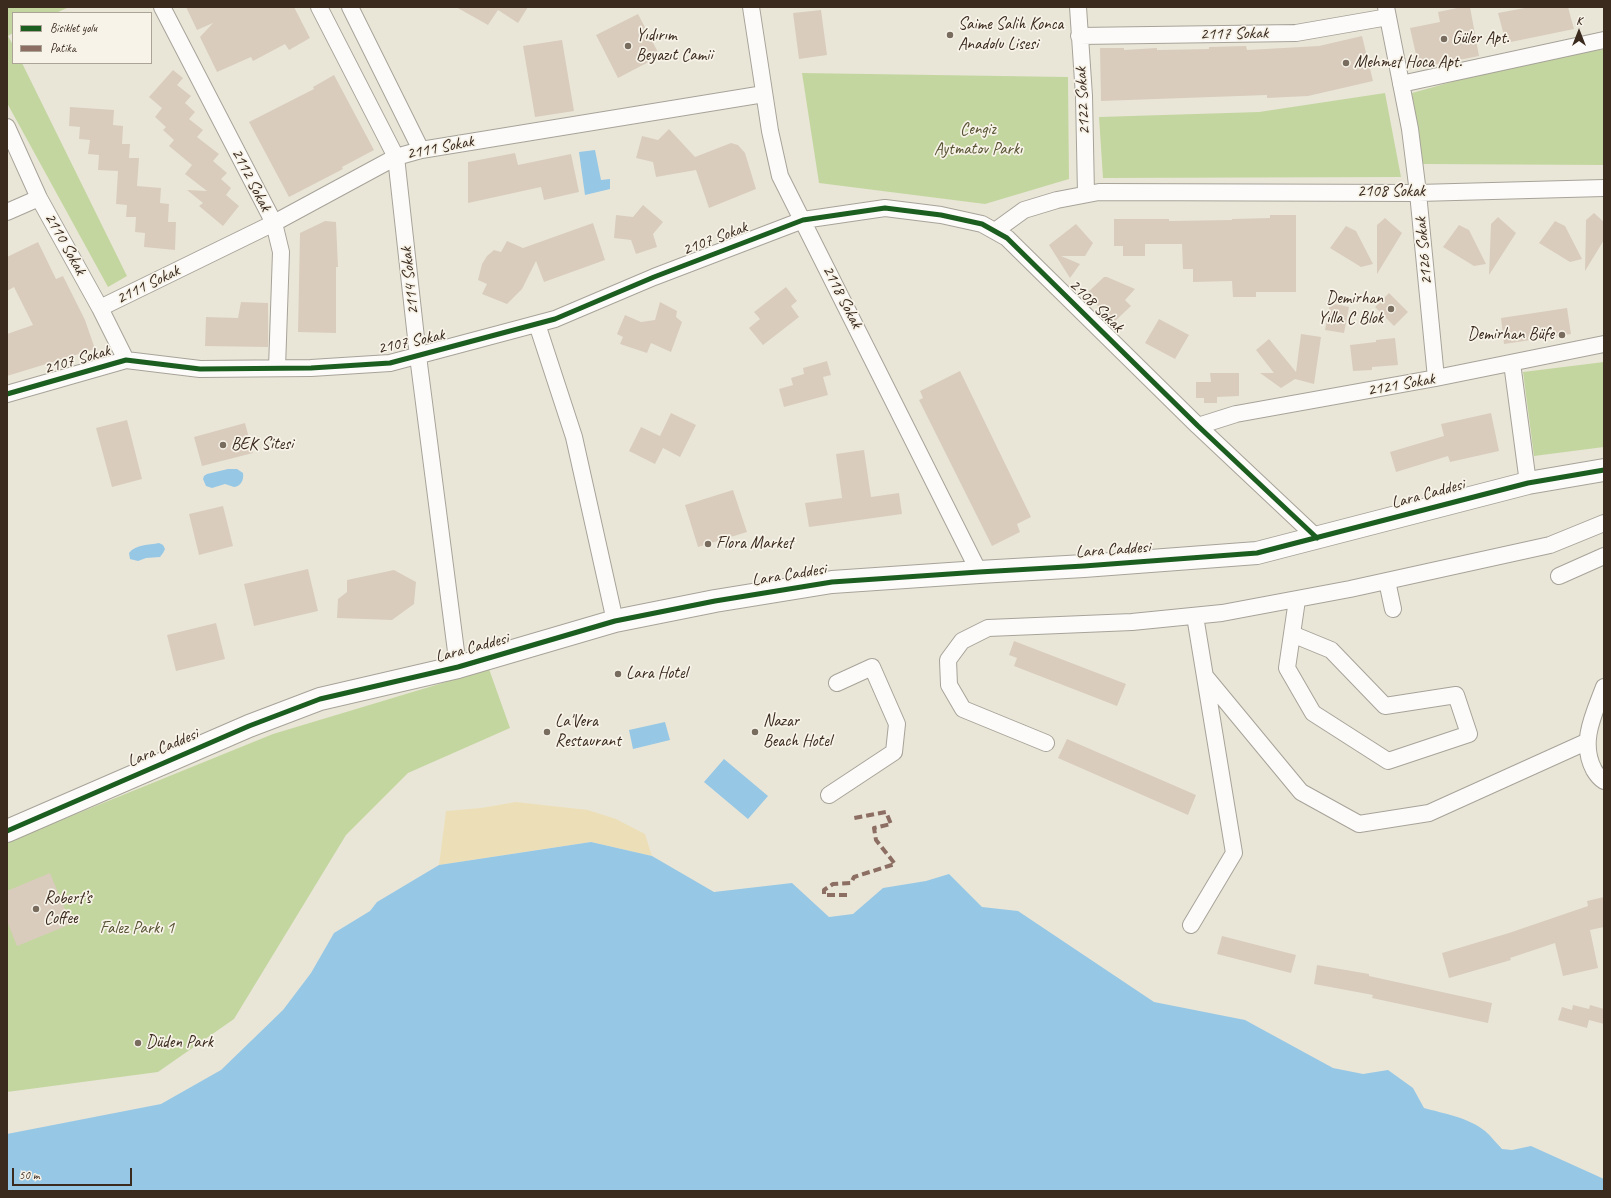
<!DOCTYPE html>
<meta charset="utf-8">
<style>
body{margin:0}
#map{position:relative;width:1611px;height:1198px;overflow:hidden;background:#e9e6d8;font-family:Caveat,sans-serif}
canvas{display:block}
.frame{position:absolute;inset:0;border:8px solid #3b2a1e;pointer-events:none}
.legend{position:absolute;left:12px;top:12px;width:140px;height:52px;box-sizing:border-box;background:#f7f3e8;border:1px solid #aca397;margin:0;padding:5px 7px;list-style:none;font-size:12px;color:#3b2a1e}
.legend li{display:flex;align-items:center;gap:8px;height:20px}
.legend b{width:20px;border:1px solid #aca397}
.north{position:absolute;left:1559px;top:12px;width:40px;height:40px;-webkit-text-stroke:3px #f7f3e8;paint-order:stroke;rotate:0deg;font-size:11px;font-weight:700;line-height:16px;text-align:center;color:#3b2a1e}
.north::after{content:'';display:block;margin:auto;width:14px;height:18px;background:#3b2a1e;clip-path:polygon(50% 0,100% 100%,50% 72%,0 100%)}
.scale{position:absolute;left:12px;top:1168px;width:120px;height:18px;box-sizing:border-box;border:2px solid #3b2a1e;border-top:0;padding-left:5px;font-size:12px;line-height:14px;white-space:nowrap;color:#3b2a1e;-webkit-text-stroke:3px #f7f3e8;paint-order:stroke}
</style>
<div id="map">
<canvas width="1611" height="1198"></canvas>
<div class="frame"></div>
<ul class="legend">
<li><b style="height:5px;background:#1b5e20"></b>Bisiklet yolu</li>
<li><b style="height:5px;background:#8d6e63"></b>Patika</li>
</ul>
<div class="north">K</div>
<div class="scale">50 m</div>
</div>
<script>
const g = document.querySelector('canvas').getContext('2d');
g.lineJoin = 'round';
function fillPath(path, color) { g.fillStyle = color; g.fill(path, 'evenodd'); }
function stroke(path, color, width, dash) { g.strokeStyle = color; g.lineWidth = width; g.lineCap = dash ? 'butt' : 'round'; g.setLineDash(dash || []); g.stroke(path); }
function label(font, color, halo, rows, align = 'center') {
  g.font = font + ' Caveat,sans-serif'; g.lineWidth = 3.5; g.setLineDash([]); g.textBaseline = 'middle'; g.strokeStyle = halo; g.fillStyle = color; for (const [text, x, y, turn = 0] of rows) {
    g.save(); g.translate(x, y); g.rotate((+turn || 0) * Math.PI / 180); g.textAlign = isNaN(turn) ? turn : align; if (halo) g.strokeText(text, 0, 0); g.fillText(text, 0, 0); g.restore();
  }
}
fillPath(new Path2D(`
 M7,7H69L56,13H13V33L8,36L13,45V63H22L127,276L108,287L7,103Z
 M1604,49V165L1423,164L1412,93L1494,70Z
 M802,73L1068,77L1069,179L985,204L819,183Z
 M1385,93L1401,177L1103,178L1099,117L1259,112Z
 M1604,362V447L1534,456L1523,372Z
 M489,669L510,728L408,773L346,835L234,1019L158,1072L7,1092V842L273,734Z`), '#c4d6a0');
fillPath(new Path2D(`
 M516,802L588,810L616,819L645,834L652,856L591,842L439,865L446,811L481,808Z`), '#ecdfb8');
fillPath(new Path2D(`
 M595,150L601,180L610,179V189L585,195L579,152Z
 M228,469H237L243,473C244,480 241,486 234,487L225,484L212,488L206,486L203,479L204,476L207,474Z
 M159,543L163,545L165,549L163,553L160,557L146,558L138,561L130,559L129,553C136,544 149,545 159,543Z
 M665,722L670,740L633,749L629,730Z
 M724,759L768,796L748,819L704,782Z
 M591,842L652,856L714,892L792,883L829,917L853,914L883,888L926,881L949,874L982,907L1018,911L1154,1002L1245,1020L1333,1068L1363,1074L1388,1070L1413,1088L1424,1108C1442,1113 1470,1118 1485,1131C1491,1136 1496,1143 1502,1149L1512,1150L1531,1146L1604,1179V1191H7V1134L161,1104L221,1070L283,1010L311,973L334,933L370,911L377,902L439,865Z`), '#96c7e5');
fillPath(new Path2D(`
 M186,7H294L310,38L289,50L285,44L253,61L251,57L217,72L200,37L213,23L197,30Z
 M456,7H528L518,23L498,10L488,25Z
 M1462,7H1470L1479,56L1419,68L1410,28L1440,22L1438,12Z
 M1530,7H1568L1574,29L1506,43L1498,13Z
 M821,10L827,55L799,59L793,13Z
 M638,14L660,56L618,78L596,35Z
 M1362,36L1373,81L1308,96L1267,98V95L1101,101L1100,48H1124V50L1157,48V50L1209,49V47L1246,46L1247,50L1319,46Z
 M562,40L574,111L535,117L523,46Z
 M173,70L183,78L177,85L191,96L185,103L195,112L189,119L203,130L197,137L219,154L213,161L227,173L221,179L231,188L226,195L239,206L223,226L199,206L203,203L187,190L207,191L185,174L192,165L169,146L174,140L163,130L166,127L155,117L162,108L149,97Z
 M334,75L374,150L342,167L343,169L289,197L249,122L314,89L313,87Z
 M70,107L114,110L113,125L123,126L122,144H130L129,158H139L137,186L161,188L160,203L169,204L168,222H176L175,250L144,247L145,233L135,232L136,217H126L127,205L116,204L118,171L98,170L99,155L88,154L90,140L79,139L80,127L69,126Z
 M669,129L695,157L731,143L738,145L745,153L756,189L709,208L696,170L656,177L653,162L636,158L642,136L658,140Z
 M515,153L518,165L571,154L579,192L544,200L541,187L468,203V162Z
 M643,205L663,222L653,234L657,247L636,254L631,240L614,238L616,215L633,217Z
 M1594,213L1604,222V240L1585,271L1586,220Z
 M1270,215H1296V292H1256V297H1233L1232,281L1193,282V269H1183L1182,244H1145V256H1123V246H1114V219H1169V221L1232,220V219L1270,218Z
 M1498,217L1516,233L1489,275L1491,224Z
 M1385,218L1402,233L1377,274V225Z
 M325,221L336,222L338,267H336V333L298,332L300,233Z
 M1555,221L1565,226L1582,259L1570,262L1539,243Z
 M593,223L605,260L544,282L536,261L522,289L507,304L482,294L487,284L478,280L482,264L487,256L494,250L501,252L507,241L523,248Z
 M1076,224L1093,243L1085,256H1061L1080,264L1070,278L1049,245Z
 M1459,225L1469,230L1486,264L1474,266L1443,247Z
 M1346,226L1356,231L1373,264L1361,267L1330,248Z
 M38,242L56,279L63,276L85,320L95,349L7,376V334L33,325L14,287L7,291V257Z
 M1104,277H1107L1135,289L1125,300L1131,306L1114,322L1086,294Z
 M786,287L797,301L791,306L799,317L763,345L749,328L760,319L754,312Z
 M1389,293L1408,312L1394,326L1375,307Z
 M241,302L268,303V347L205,346L206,317L238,318Z
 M660,302L677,311L676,317L682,322L671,352L651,343L647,353L620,344L623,337L617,334L625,315L641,322L655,320Z
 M1330,303L1349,307L1344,333L1325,330Z
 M1567,308L1571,334L1504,344L1501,318Z
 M1159,319L1189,335L1175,359L1145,343Z
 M1301,334L1321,337L1314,384L1295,379L1281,388L1260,373H1274L1256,350L1269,339L1296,372Z
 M1395,338L1398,365L1372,367V370L1353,371L1350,345L1376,342V340Z
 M827,361L831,375L823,377L828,395L784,407L779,389L793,385L791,378L804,374L803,368Z
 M960,371L1031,517L1017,524L1020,532L992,546L919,400L923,398L920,391Z
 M1210,373H1239V396L1217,397V403H1204V398H1196V382H1211Z
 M671,413L696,425L680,457L663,448L655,464L629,451L641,427L660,436Z
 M1491,413L1499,451L1450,462L1448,456L1396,472L1390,452L1444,436L1441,424Z
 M127,420L142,479L112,487L96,428Z
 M245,423L253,453L202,466L194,437Z
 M864,450L871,497L899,493L902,514L809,527L805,503L842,498L836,454Z
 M733,490L747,532L698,547L685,505Z
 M223,506L233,546L199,555L189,514Z
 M308,569L318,611L254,626L244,584Z
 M394,570L416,582L414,604L392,620L337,618L338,599L347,592V580Z
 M216,623L225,659L176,671L167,635Z
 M1014,641L1126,684L1117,706L1014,666L1017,658L1009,655Z
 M1067,739L1196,795L1188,815L1058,758Z
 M50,873L71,924L17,946L7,921V891Z
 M1604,897V927L1590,930L1598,968L1563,976L1555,943L1510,958L1511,960L1449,978L1442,953L1509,933L1588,906L1587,901Z
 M1222,936L1296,955L1291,973L1217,954Z
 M1317,965L1369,974V976L1492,1003L1488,1023L1372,998L1373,995L1314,984Z
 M1573,1005L1589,1009L1590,1005L1604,1009V1024L1589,1020L1587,1028L1558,1020L1562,1007L1572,1010Z`), '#d9ccbd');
const street = new Path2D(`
 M162,7L274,223L281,252L277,368
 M319,7L396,157L418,356L458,667
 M350,7L421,150
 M751,7L770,131L780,176L979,572
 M1078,7L1084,96L1086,194
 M1386,7L1410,129L1418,193L1436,378
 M1079,36L1296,33L1388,17
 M1401,84L1604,40
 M7,127L39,198L100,308L126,360
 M7,212L39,198
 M995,231L1024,210L1057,200L1099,192L1418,193L1604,188
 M100,308L274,223L396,157L421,150L764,94
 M537,324L574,437L615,621
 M1512,363L1528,483
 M7,394L126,360L200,369L311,368L390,363L555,319L654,277L803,220L885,208L941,215L982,224L1007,238L1198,426L1317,538
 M1198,426L1236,414L1436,378L1604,344
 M1559,576L1604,556
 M1387,581L1393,609
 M1292,634L1331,650L1385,706L1456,695L1469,734L1388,761L1313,713L1287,668L1297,600
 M1205,676L1301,792L1359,824L1429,813L1586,742
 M1604,687C1594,714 1579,742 1594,770C1597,775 1599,778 1604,781
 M1046,743L963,709L949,685L948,660L962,641L988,628L1132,622L1222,613L1350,589L1550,545L1604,523
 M829,795L894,752L897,724L872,667L837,683
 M1191,925L1234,853L1195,616`);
const secondary = new Path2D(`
 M7,831L249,726L320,699L458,667L615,621L715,601L832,582L979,572L1084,566L1257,553L1528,483L1604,470`);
stroke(street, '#a7a399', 18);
stroke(secondary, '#a7a399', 24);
stroke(street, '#fcfbf9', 16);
stroke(secondary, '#fcfbf9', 22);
stroke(new Path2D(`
 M847,895H824V890L833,884L851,883L854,877L895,864L876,840L874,828L891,824L886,812L854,818`), '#8d6e63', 4, [8, 4]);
stroke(new Path2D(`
 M7,394L126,360L200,369L311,368L390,363L555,319L654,277L803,220L885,208L941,215L982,224L1007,238L1198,426L1317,538
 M7,831L249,726L320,699L458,667L615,621L715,601L832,582L979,572L1084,566L1257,553L1528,483L1604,470`), '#1b5e20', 5);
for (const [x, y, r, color] of [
 [950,35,4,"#786c5f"],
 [1444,39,4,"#786c5f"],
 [628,46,4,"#786c5f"],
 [1346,63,4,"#786c5f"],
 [1391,309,4,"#786c5f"],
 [1562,335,4,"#786c5f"],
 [223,445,4,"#786c5f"],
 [708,544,4,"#786c5f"],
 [618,674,4,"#786c5f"],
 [547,732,4,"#786c5f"],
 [755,732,4,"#786c5f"],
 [36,909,4,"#786c5f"],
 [138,1043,4,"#786c5f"]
]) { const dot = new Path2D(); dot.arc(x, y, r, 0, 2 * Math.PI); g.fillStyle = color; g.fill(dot); stroke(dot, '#f7f3e8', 1.5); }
label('17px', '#3b2a1e', '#f7f3e8', [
 ["Saime Salih Konca",958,25],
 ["Anadolu Lisesi",958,45],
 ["Yıdırım",636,36],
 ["Beyazıt Camii",636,56],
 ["Güler Apt.",1452,39],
 ["Mehmet Hoca Apt.",1354,63],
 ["Demirhan",1383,299,"right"],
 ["Yılla C Blok",1383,319,"right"],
 ["Demirhan Büfe",1554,335,"right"],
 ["BEK Sitesi",231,445],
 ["Flora Market",716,544],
 ["Lara Hotel",626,674],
 ["La'Vera",555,722],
 ["Restaurant",555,742],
 ["Nazar",763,722],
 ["Beach Hotel",763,742],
 ["Robert’s",44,899],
 ["Coffee",44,919],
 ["Düden Park",146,1043]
], 'left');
label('17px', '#3b2a1e', '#f7f3e8', [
 ["2117 Sokak",1234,34,-1],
 ["2122 Sokak",1083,101,-93],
 ["2111 Sokak",440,148,-11],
 ["2112 Sokak",251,180,63],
 ["2108 Sokak",1391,192],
 ["2107 Sokak",715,239,-21],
 ["2110 Sokak",65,244,61],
 ["2126 Sokak",1424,251,-95],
 ["2114 Sokak",410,281,-96],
 ["2111 Sokak",148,285,-26],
 ["2118 Sokak",842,297,63],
 ["2108 Sokak",1096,306,44],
 ["2107 Sokak",411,342,-12],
 ["2107 Sokak",77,360,-16],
 ["2121 Sokak",1401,385,-10],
 ["Lara Caddesi",1428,494,-15],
 ["Lara Caddesi",1113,550,-4],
 ["Lara Caddesi",789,575,-9],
 ["Lara Caddesi",472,648,-15],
 ["Lara Caddesi",163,748,-23]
]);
label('17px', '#565233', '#f7f3e8', [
 ["Cengiz",978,130],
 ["Aytmatov Parkı",978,150],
 ["Falez Parkı 1",137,929]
]);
</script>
